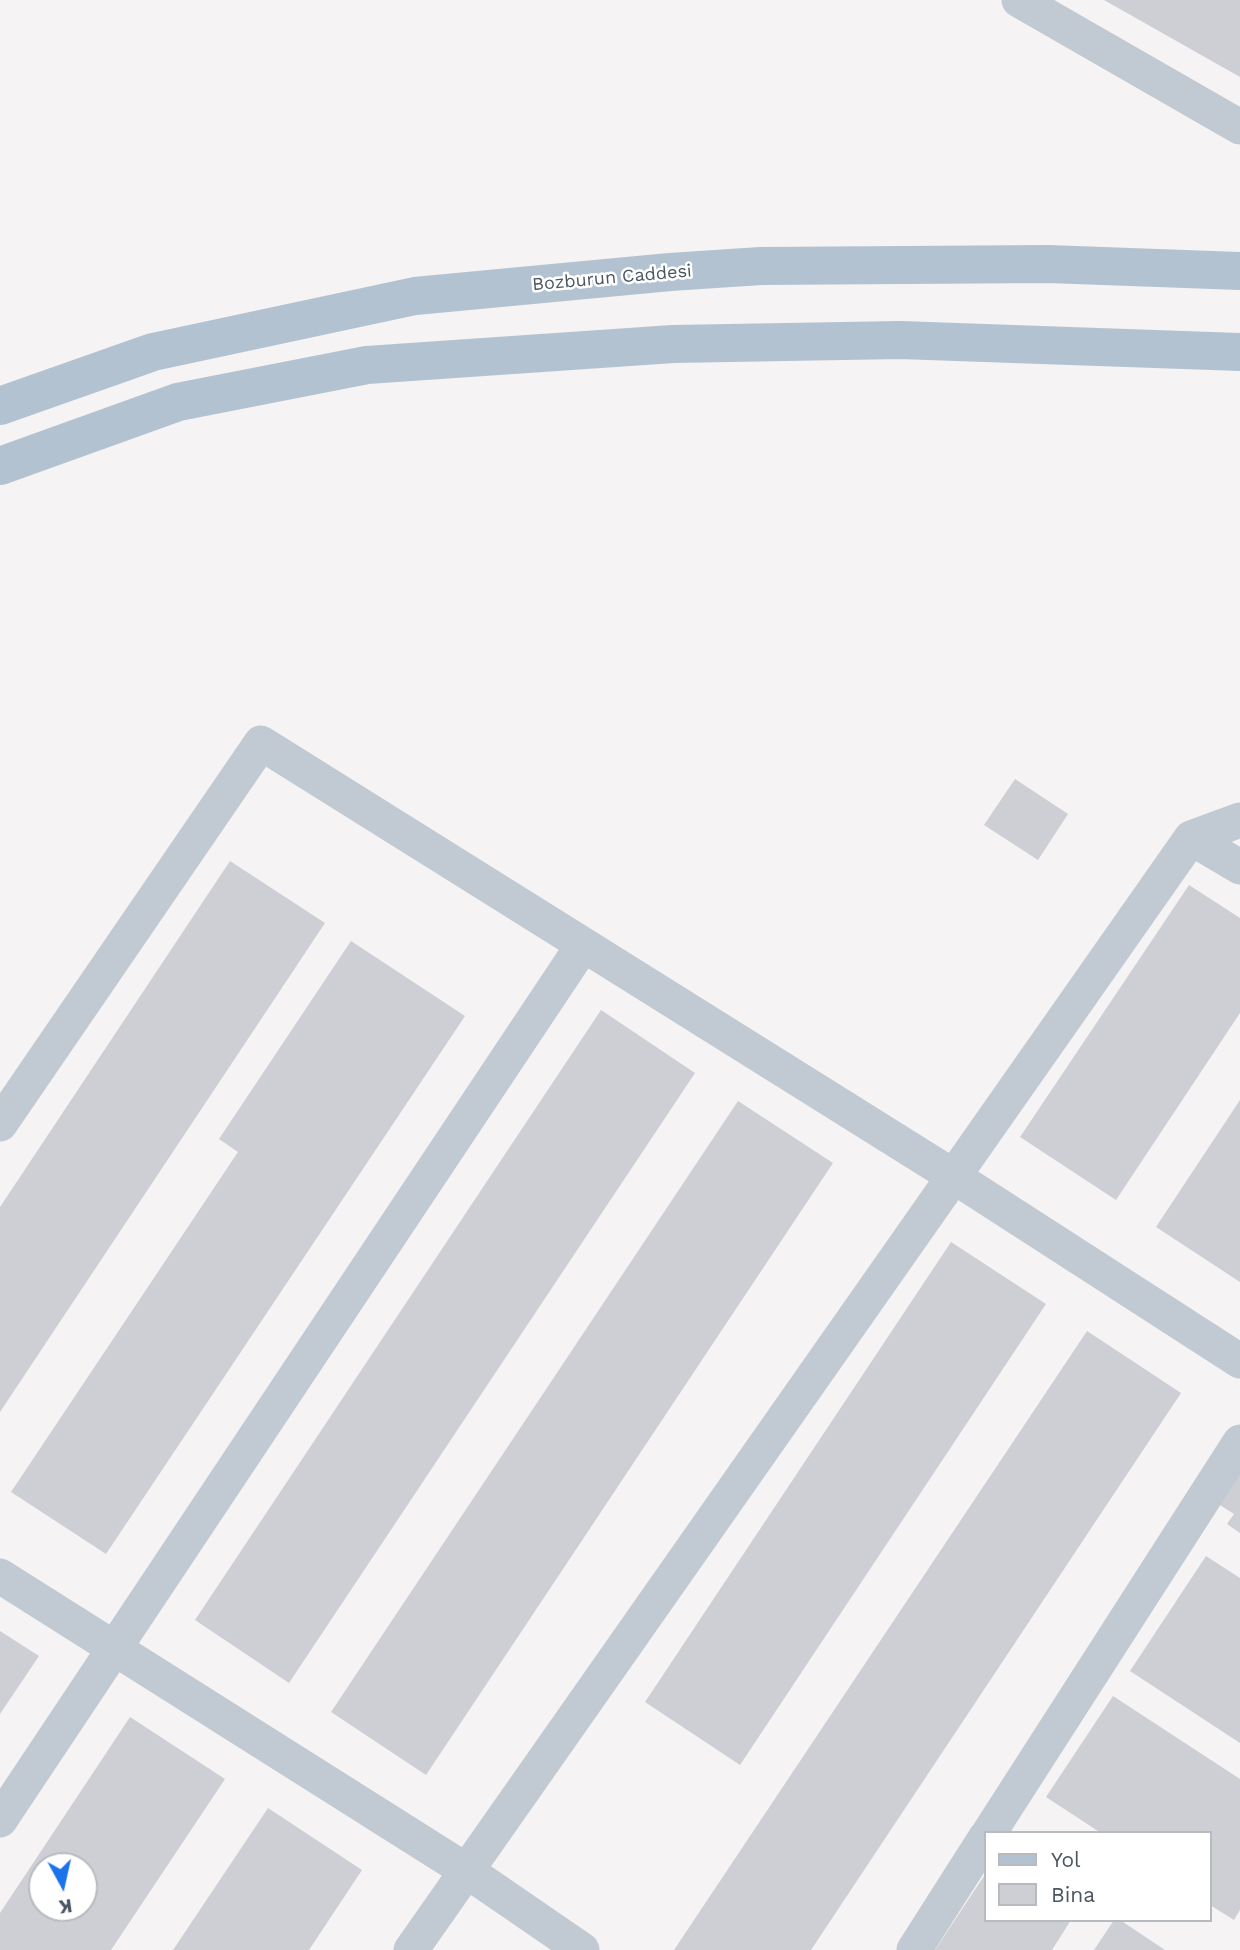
<!DOCTYPE html>
<style>
body{margin:0}
#map{position:relative;width:1240px;height:1950px;overflow:hidden;background:#f5f3f3;font-family:"Work Sans",sans-serif}
canvas{display:block}
.legend{position:absolute;left:984px;top:1831px;width:228px;height:91px;box-sizing:border-box;background:#fff;border:2px solid #b7bbc0;margin:0;padding:9px 12px;list-style:none;font-size:21px;color:#4a5661}
.legend li{display:flex;align-items:center;gap:14px;height:35px}
.legend b{width:35px;border:2px solid #b7bbc0}
.north{position:absolute;left:28px;top:1852px;width:70px;height:70px;box-sizing:border-box;background:#fff;border:2px solid #b7bbc0;border-radius:50%;rotate:172deg;font-size:19px;font-weight:700;line-height:28px;text-align:center;color:#4a5661}
.north::after{content:'';display:block;margin:auto;width:24px;height:32px;background:#1a73e8;clip-path:polygon(50% 0,100% 100%,50% 72%,0 100%)}
</style>
<div id="map">
<canvas width="1240" height="1950"></canvas>
<ul class="legend">
<li><b style="height:9px;background:#b3c2d1"></b>Yol</li>
<li><b style="height:19px;background:#cdcfd5"></b>Bina</li>
</ul>
<div class="north">K</div>
</div>
<script>
const g = document.querySelector('canvas').getContext('2d');
g.lineJoin = 'round';
function fillPath(path, color) { g.fillStyle = color; g.fill(path, 'evenodd'); }
function stroke(path, color, width, dash) { g.strokeStyle = color; g.lineWidth = width; g.lineCap = dash ? 'butt' : 'round'; g.setLineDash(dash || []); g.stroke(path); }
function label(font, color, halo, rows, align = 'center') {
  g.font = font + ' "Work Sans",sans-serif'; g.lineWidth = 5; g.setLineDash([]); g.textBaseline = 'middle'; g.strokeStyle = halo; g.fillStyle = color; for (const [text, x, y, turn = 0] of rows) {
    g.save(); g.translate(x, y); g.rotate((+turn || 0) * Math.PI / 180); g.textAlign = isNaN(turn) ? turn : align; if (halo) g.strokeText(text, 0, 0); g.fillText(text, 0, 0); g.restore();
  }
}
fillPath(new Path2D(`
 M1104,0H1240V77Z
 M1015,779L1068,814L1038,860L984,825Z
 M230,861L325,923L0,1412V1207Z
 M1189,885L1240,918V1013L1116,1200L1020,1137Z
 M351,941L465,1016L106,1554L11,1492L238,1152L219,1139Z
 M601,1010L695,1073L289,1683L195,1620Z
 M1240,1100V1282L1156,1227Z
 M738,1101L833,1163L426,1775L331,1712Z
 M951,1242L1046,1304L740,1765L645,1702Z
 M1087,1331L1181,1393L811,1950H674Z
 M1240,1458V1533L1227,1524L1234,1514L1212,1500Z
 M1206,1556L1240,1578V1743L1130,1671Z
 M0,1631L39,1656L0,1714Z
 M1113,1696L1240,1779V1910L1234,1920L1210,1905V1833H1101L1046,1797Z
 M130,1717L225,1779L111,1950H0V1913ZM42,1866H84V1908H42Z
 M268,1808L362,1870L309,1950H173Z
 M986,1873V1920H1071L1052,1950H935Z
 M1114,1920H1120L1165,1950H1094Z`), '#cdcfd5');
stroke(new Path2D(`
 M1019,0L1240,127
 M1191,838L1240,867
 M0,1124L261,743L953,1176L1240,1361
 M0,1576L467,1871L582,1950
 M0,1820L583,945
 M989,1833L1240,1442
 M411,1950L1191,838L1240,820
 M914,1950L986,1837`), '#c1cad2', 35);
stroke(new Path2D(`
 M0,406L153,352L415,296L670,272L761,266L1048,264L1240,271
 M0,466L178,402L367,365L673,344L900,340L1240,352`), '#b3c2d1', 38);
label('18px', '#4a5661', '#fff', [
 ["Bozburun Caddesi",612,278,-5]
]);
</script>
